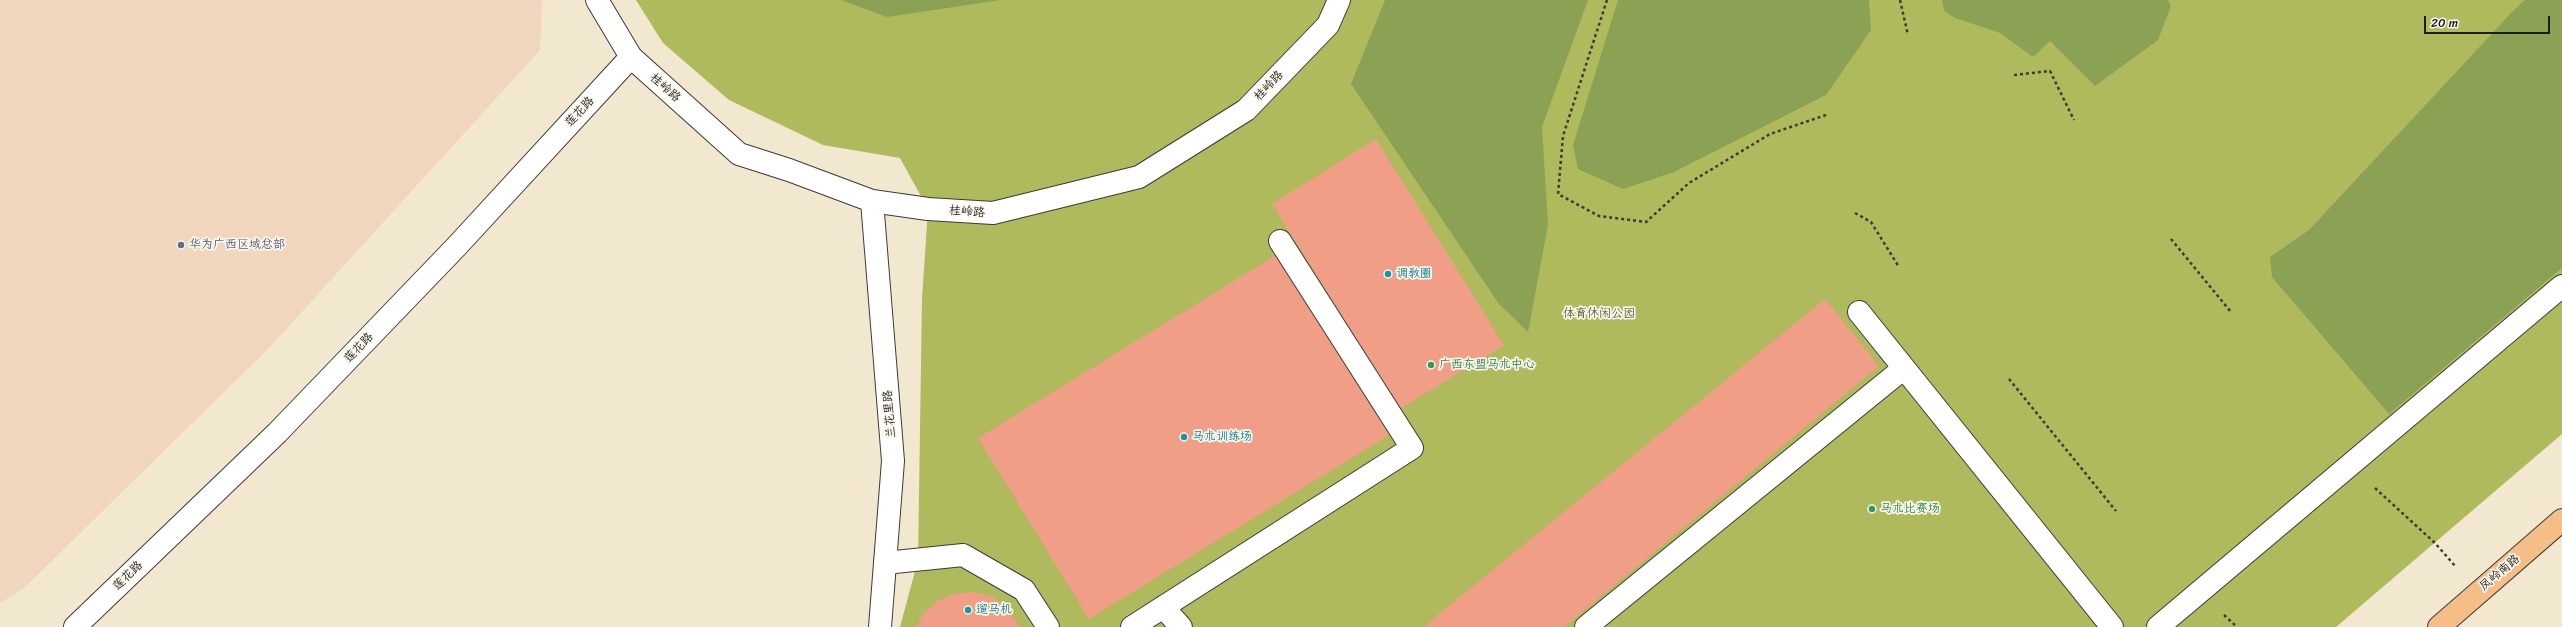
<!DOCTYPE html>
<meta charset="utf-8">
<style>
body{margin:0}
#map{position:relative;width:2562px;height:627px;overflow:hidden;background:#f2e8cf;font-family:Sriracha,sans-serif}
canvas{display:block}
.scale{position:absolute;left:2424px;top:16px;width:126px;height:18px;box-sizing:border-box;border:2px solid #1c1c1c;border-top:0;padding-left:5px;font-size:12px;line-height:14px;white-space:nowrap;color:#1c1c1c;-webkit-text-stroke:3px #fbf7ec;paint-order:stroke}
</style>
<div id="map">
<canvas width="2562" height="627"></canvas>
<div class="scale">20 m</div>
</div>
<script>
const g = document.querySelector('canvas').getContext('2d');
g.lineJoin = 'round';
function fillPath(path, color) { g.fillStyle = color; g.fill(path, 'evenodd'); }
function stroke(path, color, width, dash) { g.strokeStyle = color; g.lineWidth = width; g.lineCap = dash ? 'butt' : 'round'; g.setLineDash(dash || []); g.stroke(path); }
function label(font, color, halo, rows, align = 'center') {
  g.font = font + ' Sriracha,"LXGW WenKai TC",sans-serif'; g.lineWidth = 3.5; g.setLineDash([]); g.textBaseline = 'middle'; g.strokeStyle = halo; g.fillStyle = color; for (const [text, x, y, turn = 0] of rows) {
    g.save(); g.translate(x, y); g.rotate((+turn || 0) * Math.PI / 180); g.textAlign = isNaN(turn) ? turn : align; if (halo) g.strokeText(text, 0, 0); g.fillText(text, 0, 0); g.restore();
  }
}
fillPath(new Path2D(`
 M0,0H541L542,3L540,50L268,349L23,589L0,603Z`), '#efd6bc');
fillPath(new Path2D(`
 M636,0H2562V434L2336,627H900L918,560L922,299L928,209L900,158L823,145L729,100L663,43Z`), '#afba5c');
fillPath(new Path2D(`
 M841,0H1001L887,17Z
 M1385,0H1588L1542,127L1548,225L1528,332L1499,304L1351,84Z
 M1618,0H1869L1871,30L1826,95L1672,173L1623,189L1578,169L1573,145Z
 M1942,0H2168L2171,6L2158,40L2095,86L2050,41L2033,57L2000,33L1955,18L1944,11Z
 M2525,0H2562V268L2389,414L2272,277L2270,257L2309,230L2512,12Z`), '#8ba254');
fillPath(new Path2D(`
 M1376,139L1504,345L1400,409L1272,204Z
 M1278,254L1389,435L1089,619L978,438Z
 M1825,299L1879,366L1564,627H1423Z
 M973,592L991,596L1007,607L1020,627H916L923,614L937,601L954,594Z`), '#f09e86');
const service = new Path2D(`
 M1859,312L2112,627
 M885,563L963,555L1024,590L1048,627
 M1163,607L1181,627
 M1132,627L1412,448L1280,241
 M1586,627L1904,368
 M2158,627L2562,286`);
const minor = new Path2D(`
 M597,0L631,57L739,154L789,170L872,201L928,209L993,213L1139,177L1246,110L1328,25L1339,0
 M872,201L893,461L880,627
 M75,627L277,433L456,247L631,57`);
const primary = new Path2D(`
 M2439,627L2562,520`);
stroke(service, '#3c3b37', 24);
stroke(minor, '#3c3b37', 24);
stroke(primary, '#3c3b37', 24);
stroke(new Path2D(`
 M1607,0L1563,136L1558,194L1599,216L1646,222L1689,183L1770,134L1826,115
 M1900,0L1908,35
 M2014,75L2050,71L2074,120
 M1855,213L1871,222L1899,267
 M2171,239L2231,312
 M2009,379L2116,511
 M2375,488L2435,543L2456,567
 M2224,615L2237,627`), '#3c3b37', 2.5, [3, 3]);
stroke(service, '#fff', 22);
stroke(minor, '#fff', 22);
stroke(primary, '#f6be87', 22);
for (const [x, y, r, color] of [
 [181,245,4,"#5c6f8a"],
 [1388,274,4,"#0f9aa8"],
 [1431,365,4,"#2e9e5b"],
 [1184,437,4,"#0f9aa8"],
 [1872,509,4,"#2e9e5b"],
 [968,610,4,"#0f9aa8"]
]) { const dot = new Path2D(); dot.arc(x, y, r, 0, 2 * Math.PI); g.fillStyle = color; g.fill(dot); stroke(dot, '#fbf7ec', 1.5); }
label('12px', '#1c1c1c', '#fbf7ec', [
 ["桂岭路",1269,86,-46],
 ["桂岭路",665,88,42],
 ["莲花路",580,112,-47],
 ["桂岭路",967,212,4],
 ["莲花路",359,348,-46],
 ["兰花里路",890,414,-95],
 ["凤岭南路",2500,573,-40],
 ["莲花路",128,576,-44]
]);
label('12px', '#4e5e75', '#fbf7ec', [
 ["华为广西区域总部",189,245]
], 'left');
label('12px', '#0d838f', '#fbf7ec', [
 ["调教圈",1396,274],
 ["马术训练场",1192,437],
 ["遛马机",976,610]
], 'left');
label('12px', '#575b36', '#fbf7ec', [
 ["体育休闲公园",1599,314]
]);
label('12px', '#27864d', '#fbf7ec', [
 ["广西东盟马术中心",1439,365],
 ["马术比赛场",1880,509]
], 'left');
</script>
